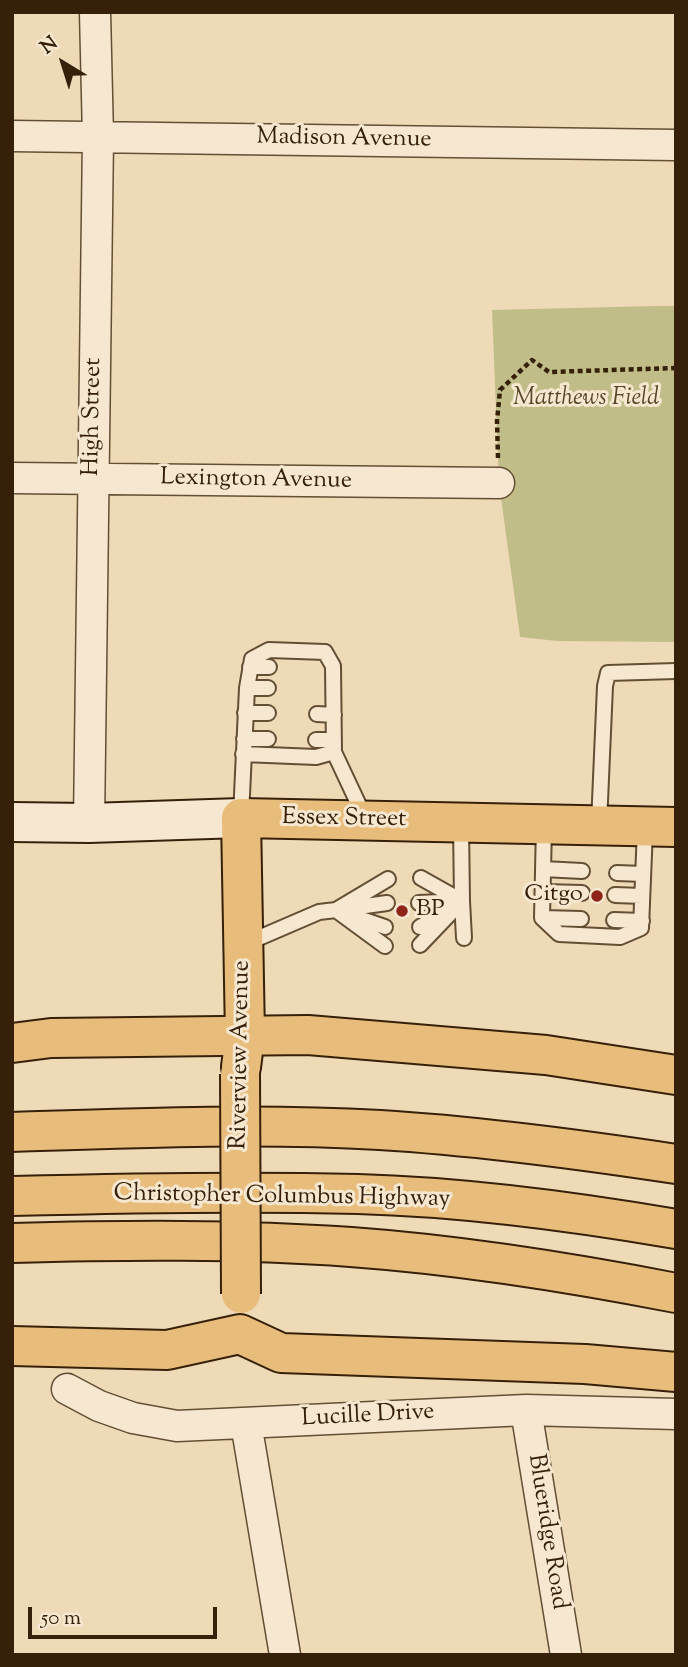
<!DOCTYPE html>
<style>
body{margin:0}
#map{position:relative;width:688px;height:1667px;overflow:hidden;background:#efdab7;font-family:"Sorts Mill Goudy",serif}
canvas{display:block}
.frame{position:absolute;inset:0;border:14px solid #362009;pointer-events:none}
.north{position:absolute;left:28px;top:28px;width:70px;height:70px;-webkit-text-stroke:5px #f5e7d0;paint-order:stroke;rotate:322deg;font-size:19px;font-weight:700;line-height:28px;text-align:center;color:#362009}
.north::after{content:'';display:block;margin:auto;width:24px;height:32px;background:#362009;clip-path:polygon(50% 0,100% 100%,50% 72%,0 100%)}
.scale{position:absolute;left:28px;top:1607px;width:189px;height:32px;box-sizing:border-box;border:4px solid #362009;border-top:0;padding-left:9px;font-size:21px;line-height:24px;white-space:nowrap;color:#362009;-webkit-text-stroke:5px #f5e7d0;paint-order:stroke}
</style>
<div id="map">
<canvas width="688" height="1667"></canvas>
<div class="frame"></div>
<div class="north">N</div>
<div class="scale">50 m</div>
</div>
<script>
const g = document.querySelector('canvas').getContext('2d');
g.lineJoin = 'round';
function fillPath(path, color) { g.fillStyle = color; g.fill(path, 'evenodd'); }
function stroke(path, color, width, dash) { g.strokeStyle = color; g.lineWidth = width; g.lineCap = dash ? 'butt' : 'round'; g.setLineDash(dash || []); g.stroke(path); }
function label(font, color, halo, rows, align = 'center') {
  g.font = font + ' "Sorts Mill Goudy",serif'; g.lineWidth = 6; g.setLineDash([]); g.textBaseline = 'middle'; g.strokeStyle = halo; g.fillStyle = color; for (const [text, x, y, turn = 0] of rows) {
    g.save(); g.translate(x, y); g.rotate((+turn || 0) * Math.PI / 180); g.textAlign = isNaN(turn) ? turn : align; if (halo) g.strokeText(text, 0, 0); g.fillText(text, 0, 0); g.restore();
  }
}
fillPath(new Path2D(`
 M656,306H676V642L557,641L520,637L499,483L492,310Z`), '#c1bd89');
const service = new Path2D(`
 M250,667H269
 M247,688H268
 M245,713H268
 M317,714L334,715
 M244,739H268
 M316,740H334
 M243,754L316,757L334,752
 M241,816L247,688L252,659L269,650L325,652L333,666L334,752L364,816
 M599,824L605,686L608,673L676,671
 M544,826L542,918L559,934L620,937L641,928L645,829
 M543,869L582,871
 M617,873L643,874
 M421,878L462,901
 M543,892L582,893
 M615,895L642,896
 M462,901L464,938
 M387,903L336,910L388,879
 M419,903L461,901
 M350,915L385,927
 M542,918L581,919
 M614,920L642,921
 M420,927L443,913
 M247,943L319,912L336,910L385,946
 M420,945L462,901L461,824`);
const minor = new Path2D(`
 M12,136L676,145
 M12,478L499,483
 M89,823L98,137L95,12
 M67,1389L99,1406L133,1418L177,1426L526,1410L676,1414
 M526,1410L566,1655
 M246,1423L285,1655`);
const secondary = new Path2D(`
 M12,822L89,823L241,818`);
const primary = new Path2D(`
 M241,1067L245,1036L241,818L676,827`);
const motorway = new Path2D(`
 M12,1043L51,1038L308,1035L546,1055L676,1075
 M12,1132C134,1128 257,1123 380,1130C479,1136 577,1149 676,1164
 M12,1196C128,1193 243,1191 358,1194C464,1197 571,1211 676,1229
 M12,1243C125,1240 238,1239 351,1247C460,1255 568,1272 676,1293
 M12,1346L167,1350L240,1334L281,1353L585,1364L676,1372`);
stroke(service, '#644e34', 18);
stroke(minor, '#644e34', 33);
stroke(secondary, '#362009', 42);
stroke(primary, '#362009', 42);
stroke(motorway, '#362009', 42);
stroke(new Path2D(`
 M498,458L497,421L500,390L532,360L549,372L676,368`), '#362009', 4.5, [5, 3.5]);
stroke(service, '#f5e7d0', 14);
stroke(minor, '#f5e7d0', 30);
stroke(secondary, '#f5e7d0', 38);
stroke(primary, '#e8bd7c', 38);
stroke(motorway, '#e8bd7c', 38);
const primaryBridge = new Path2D(`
 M240,1074L241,1294`);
stroke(primaryBridge, '#362009', 42, []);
stroke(primaryBridge, '#e8bd7c', 38);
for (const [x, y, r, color] of [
 [597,896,7,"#8f2418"],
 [402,911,7,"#8f2418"]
]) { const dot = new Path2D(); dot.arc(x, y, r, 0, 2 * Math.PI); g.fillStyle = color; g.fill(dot); stroke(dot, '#f5e7d0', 2.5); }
label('24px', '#362009', '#f5e7d0', [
 ["Madison Avenue",344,140,1],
 ["High Street",94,417,-89],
 ["Lexington Avenue",256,481,1],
 ["Essex Street",344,820,1],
 ["Riverview Avenue",242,1055,-89],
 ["Christopher Columbus Highway",282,1198,1],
 ["Lucille Drive",368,1417,-3],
 ["Blueridge Road",546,1532,81]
]);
label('italic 24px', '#594729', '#f5e7d0', [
 ["Matthews Field",586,400]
]);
label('24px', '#362009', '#f5e7d0', [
 ["Citgo",583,896],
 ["BP",416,911,"left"]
], 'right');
</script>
